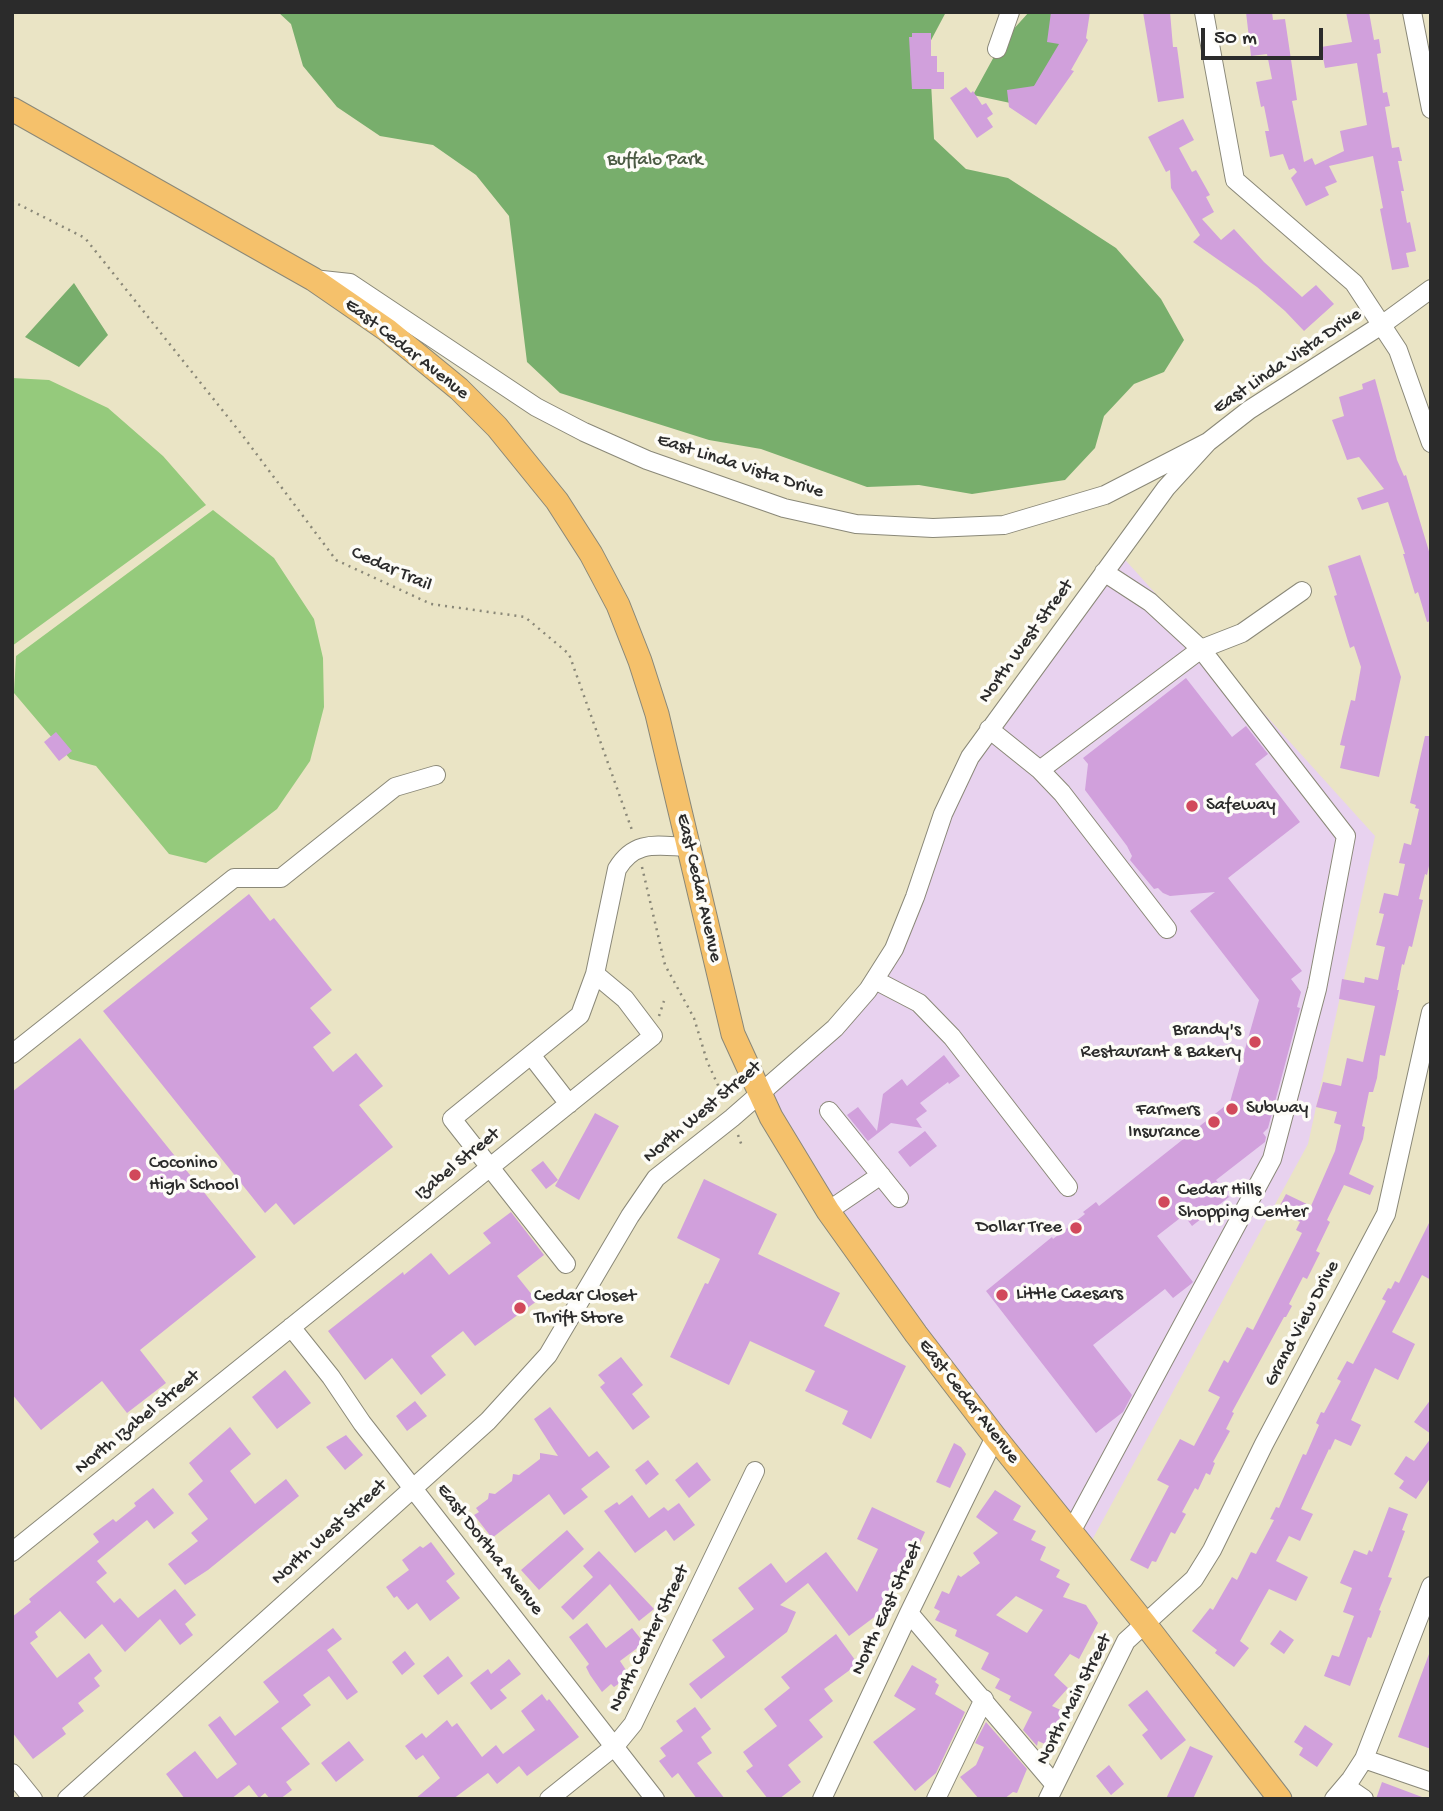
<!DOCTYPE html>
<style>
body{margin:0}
#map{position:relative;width:1443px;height:1811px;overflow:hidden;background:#eae4c5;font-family:"Gochi Hand",sans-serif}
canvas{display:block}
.frame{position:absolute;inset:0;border:14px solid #2b2b2b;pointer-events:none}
.scale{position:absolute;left:1201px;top:28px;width:122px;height:32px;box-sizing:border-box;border:4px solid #2b2b2b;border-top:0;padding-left:9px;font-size:21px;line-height:24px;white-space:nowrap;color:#2b2b2b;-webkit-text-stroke:5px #fdfcf7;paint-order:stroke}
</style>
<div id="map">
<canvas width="1443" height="1811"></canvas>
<div class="frame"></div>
<div class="scale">50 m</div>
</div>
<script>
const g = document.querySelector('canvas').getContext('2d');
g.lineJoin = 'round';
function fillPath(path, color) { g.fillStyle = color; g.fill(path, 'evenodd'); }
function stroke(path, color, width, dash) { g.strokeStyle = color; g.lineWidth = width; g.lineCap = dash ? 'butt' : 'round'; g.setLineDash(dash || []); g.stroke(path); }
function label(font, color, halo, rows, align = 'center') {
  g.font = font + ' "Gochi Hand",sans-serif'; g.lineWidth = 7; g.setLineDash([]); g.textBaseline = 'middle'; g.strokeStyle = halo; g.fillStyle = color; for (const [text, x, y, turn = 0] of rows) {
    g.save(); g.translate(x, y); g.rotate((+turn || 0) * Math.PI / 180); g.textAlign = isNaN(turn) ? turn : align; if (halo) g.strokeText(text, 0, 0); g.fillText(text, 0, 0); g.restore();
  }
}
fillPath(new Path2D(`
 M1118,552L1375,836L1308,1144L1086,1551L995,1437L759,1093L875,980L955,784Z`), '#e8d2ef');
fillPath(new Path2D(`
 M12,378L49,380L108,408L163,456L206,505L12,646Z
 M213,510L274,558L314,619L323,658L324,707L310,761L277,809L206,863L169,854L96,766L70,759L14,693L16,656Z`), '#95ca7c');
fillPath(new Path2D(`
 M278,12H578L583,14L587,12H946L929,44L934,139L966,169L1008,178L1116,248L1161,299L1184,340L1164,372L1134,384L1104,416L1095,448L1065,480L972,494L919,485L867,487L761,449L709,440L560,393L527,362L509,216L476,175L433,145L380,136L337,107L303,66L291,24Z
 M1029,12H1067L1085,39L1015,104L973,95L1002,42Z
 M74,283L108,335L79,367L25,337Z`), '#78ae6c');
fillPath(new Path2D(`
 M1051,12H1090L1086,38L1088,40L1071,70L1074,71L1036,125L1009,107L1007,90L1034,86L1059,44L1047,42Z
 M1143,12H1170L1173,47H1177L1184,98L1158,102Z
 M1246,12H1272L1273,20L1285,19L1297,100L1292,101L1304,162L1312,158L1315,165L1344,151L1340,131L1367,125L1357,63L1325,68L1321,47L1352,42L1346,12H1369L1374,40L1379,39L1381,53L1377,54L1383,93L1387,92L1390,106L1385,107L1392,148L1399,147L1402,161H1398L1404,191H1401L1407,223L1410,222L1416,251L1406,253L1409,267L1392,270L1380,209L1383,208L1373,156L1329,166L1337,182L1325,187L1329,195L1306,206L1291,178L1297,172L1294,168L1289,170L1283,154L1270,157L1265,131H1269L1264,106L1261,107L1256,82L1272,79L1267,54L1251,56Z
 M912,33H931V56H937V72H944V89H912L909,37H912Z
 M966,87L971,93L973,91L982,105L986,103L993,114L987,118L993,127L977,138L950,98Z
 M1183,119L1194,140L1179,148L1192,172L1196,170L1210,195L1206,197L1214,212L1202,219L1221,240L1234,229L1264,262L1302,297L1316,285L1334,304L1304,331L1285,311L1257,287L1193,242L1200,235L1171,188L1170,170L1166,172L1148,137Z
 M1375,379L1397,460L1404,476L1406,475L1431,558V621L1427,622L1418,592L1415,594L1403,554H1405L1388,502L1362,510L1357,498L1384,489L1359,457L1347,460L1332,420L1344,416L1339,397L1363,389L1362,384Z
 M1360,555L1401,677L1379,777L1340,768L1345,746L1340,745L1351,700L1355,701L1361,667L1354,646L1350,648L1334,596L1337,595L1328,566Z
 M1186,678L1232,737L1246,726L1268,754L1255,764L1300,822L1228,878L1302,971L1291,979L1301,992L1297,1007L1300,1008L1268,1128L1263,1133L1266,1137L1265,1142L1216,1180L1229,1197L1192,1226L1184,1215L1157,1236L1193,1282L1191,1284L1173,1298L1165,1289L1093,1345L1132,1395L1123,1412L1096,1433L986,1291L1052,1237L1053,1239L1085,1214L1083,1212L1096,1202L1099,1206L1230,1102L1259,1000L1190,911L1215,892L1170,896L1163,893L1158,888L1154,889L1130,860L1132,856L1127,846L1085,790L1088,764L1083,758Z
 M56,732L72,751L59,761L44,742Z
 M1425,736H1431V866H1429L1427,875L1425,874L1419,899L1423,900L1412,947L1409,946L1404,965L1402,964L1397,990H1399L1385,1056L1380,1055L1377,1078L1373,1092H1369L1362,1126L1365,1127L1363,1139L1349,1174L1374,1186L1370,1195L1344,1185L1327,1220L1330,1222L1316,1251L1320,1253L1307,1279L1303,1277L1289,1304L1292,1306L1286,1317H1284L1232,1412L1234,1413L1226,1429L1230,1431L1213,1462L1215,1463L1210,1475L1206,1473L1198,1490L1195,1488L1182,1512L1186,1514L1175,1534L1171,1532L1156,1562L1152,1561L1148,1569L1130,1560L1169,1486L1157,1480L1180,1439L1194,1446L1220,1397L1208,1391L1224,1360L1228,1363L1247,1327L1253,1330L1302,1233L1296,1230L1300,1222L1277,1211L1286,1194L1311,1206L1335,1151L1341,1125L1334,1123L1337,1112L1316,1107L1323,1082L1341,1086L1347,1058L1363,1062L1375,1006L1339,999L1342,979L1364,983L1365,977L1378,980L1385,947L1376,945L1384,914L1379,913L1384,893L1398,896L1405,864L1399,863L1404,843L1411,845L1419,809L1415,808L1416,805L1410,803Z
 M249,894L270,921L274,918L332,990L310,1008L331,1033L313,1047L333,1072L356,1053L383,1086L359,1105L393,1147L294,1225L276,1203L265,1213L103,1011Z
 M80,1038L256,1257L140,1350L166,1383L127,1413L102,1381L41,1430L12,1394V1092Z
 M944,1055L960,1076L949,1084L948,1082L920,1103L927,1111L916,1119L922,1128L891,1123L868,1141L847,1115L858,1107L877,1131L883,1094L902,1079L907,1086Z
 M595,1113L619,1126L579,1200L555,1186Z
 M925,1131L937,1146L910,1167L898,1152Z
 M543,1161L558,1180L546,1189L531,1170Z
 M704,1179L777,1214L758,1254L840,1293L824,1326L906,1366L871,1439L842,1424L848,1411L805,1391L815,1371L750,1341L729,1385L670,1357L705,1283L708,1284L720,1259L677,1238Z
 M511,1212L544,1255L517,1276L537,1301L475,1346L463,1331L431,1356L446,1375L421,1395L392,1358L365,1380L328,1331L403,1272L404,1275L431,1253L449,1275L491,1243L483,1233Z
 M1431,1219V1280L1422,1275L1392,1332L1415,1344L1398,1380L1375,1368L1351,1420L1361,1425L1351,1446L1335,1439L1330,1450L1329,1449L1301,1509L1313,1514L1300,1541L1289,1536L1276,1561L1308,1577L1296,1601L1269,1589L1240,1641L1249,1648L1234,1667L1215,1653L1217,1650L1192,1631L1210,1608L1213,1610L1232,1577L1237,1580L1251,1552L1256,1554L1274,1520L1270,1519L1276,1507L1279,1508L1303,1454L1306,1455L1319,1425L1316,1423L1321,1412L1324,1413L1341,1381L1337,1379L1347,1361L1353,1364L1386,1301L1382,1299L1388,1288L1391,1289L1395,1281L1399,1283Z
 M621,1357L643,1385L632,1394L650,1417L633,1430L600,1387L605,1383L598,1375Z
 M285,1370L311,1403L277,1429L252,1397Z
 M1431,1399V1434L1414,1422Z
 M415,1401L427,1416L407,1431L396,1416Z
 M550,1407L589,1457L597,1451L610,1467L581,1489L588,1497L564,1515L549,1494L492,1538L474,1515L479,1512L476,1508L488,1499L489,1493L495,1494L512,1481L513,1474L519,1475L540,1459V1453L558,1456L534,1419Z
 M230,1427L251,1454L230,1471L255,1504L286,1479L299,1496L208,1570L185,1585L168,1564L198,1541L191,1533L208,1519L188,1494L203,1481L189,1463Z
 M346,1435L363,1455L345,1470L326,1447Z
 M1431,1438V1477L1416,1499L1399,1488L1404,1481L1394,1474L1406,1456L1414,1461Z
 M954,1443L961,1447L966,1454L950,1488L936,1482Z
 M648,1460L659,1474L646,1485L635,1470Z
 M697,1462L711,1480L689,1498L675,1480Z
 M153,1488L174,1513L154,1529L147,1520L97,1561L107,1573L96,1582L114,1603L120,1598L138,1618L175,1589L196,1615L185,1624L193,1635L180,1645L160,1619L125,1652L102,1624L85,1639L60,1611L35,1632L38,1637L30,1643L57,1678L89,1653L102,1671L94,1678L100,1686L78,1703L84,1711L62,1728L66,1734L33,1759L12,1732V1617L31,1602L29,1599L99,1542L93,1534L113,1519L116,1522L136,1506L134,1503Z
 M995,1490L1021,1506L1013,1520L1036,1531L1031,1540L1046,1547L1040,1560L1060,1570L1056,1577L1070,1584L1063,1597L1086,1605L1098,1623L1079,1659L1070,1654L1054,1675L1068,1688L1052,1706L1063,1711L1047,1745L1038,1741L1037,1746L1023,1730L1032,1712L1009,1700L1011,1696L995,1688L1000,1679L981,1669L989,1653L955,1636L957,1630L935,1620L940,1611L934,1608L942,1591L949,1594L958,1575L961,1577L980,1563L973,1553L998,1533L976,1517ZM1016,1596L1043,1610L1027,1633L996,1615Z
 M632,1495L649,1518L664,1507L668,1511L679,1503L695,1525L674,1541L666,1530L635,1553L604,1511L617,1502L619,1505Z
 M872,1507L925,1532L900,1585L889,1599L893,1603L849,1636L808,1583L780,1605L796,1612L787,1632L701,1699L689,1684L725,1657L712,1640L754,1609L738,1588L771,1563L786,1583L826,1552L857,1592L878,1549L857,1539Z
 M1389,1507L1408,1514L1402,1530L1405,1531L1388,1577L1392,1578L1379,1610L1381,1611L1371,1638L1368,1637L1350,1686L1324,1676L1332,1655L1339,1657L1354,1616L1343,1612L1352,1588L1340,1583L1354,1550L1367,1555L1369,1550L1372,1552Z
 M567,1530L584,1549L539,1590L521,1570Z
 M431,1542L455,1574L446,1581L460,1598L430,1621L417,1603L408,1610L397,1596L394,1598L386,1587L409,1570L402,1560L420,1546L423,1548Z
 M599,1551L654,1609L639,1621L610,1584L573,1620L561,1607L593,1577L583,1566Z
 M587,1623L606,1648L632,1628L644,1643L620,1661L630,1676L614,1687L611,1684L602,1692L590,1675L586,1667L589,1664L569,1637Z
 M333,1628L342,1639L327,1650L358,1692L347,1700L329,1676L303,1695L311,1705L281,1728L310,1764L286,1782L292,1790L280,1799H270L265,1793L259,1798L249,1785L231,1799H185L166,1774L195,1751L217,1779L237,1764L208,1725L220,1716L235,1736L279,1702L263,1682Z
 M1280,1630L1294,1640L1284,1654L1270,1644Z
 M836,1634L858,1664L824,1689L833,1701L809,1720L823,1737L788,1765L801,1782L779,1799H768L746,1771L753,1766L743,1752L777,1726L764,1709L790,1688L781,1677Z
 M405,1651L415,1664L402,1675L392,1662Z
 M1429,1654H1431V1749L1398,1737Z
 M448,1656L463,1676L438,1695L423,1676Z
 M509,1659L521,1674L500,1690L507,1698L491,1710L470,1683L488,1669L491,1674Z
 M912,1665L937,1679L935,1682L939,1685L935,1694L965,1712L936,1773L915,1791L873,1742L916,1709L894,1696Z
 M1147,1690L1186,1740L1161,1760L1142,1735L1148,1730L1128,1705Z
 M542,1694L547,1701L549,1699L579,1737L527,1776L519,1766L497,1784L488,1773L453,1799H415L440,1778L423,1755L416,1760L405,1746L422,1733L426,1738L447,1720L452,1727L457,1723L482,1757L496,1745L503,1754L535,1730L521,1711Z
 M695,1707L711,1729L701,1737L712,1753L697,1763L725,1799H697L678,1773L672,1778L659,1761L666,1756L660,1748L683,1731L676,1721Z
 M986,1722L1027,1769L1017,1793L1013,1792L1004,1799H979L960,1777L976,1765L984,1747L975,1743Z
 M1305,1725L1333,1744L1317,1767L1299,1755L1303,1748L1294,1742Z
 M349,1741L364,1760L336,1782L321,1763Z
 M1190,1746L1213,1756L1193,1799H1166Z
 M1109,1765L1124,1784L1111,1795L1096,1776Z
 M1382,1782L1422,1797V1799H1376Z`), '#d1a0dc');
const minor = new Path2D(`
 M1204,12L1235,180L1354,283L1398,350L1431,443
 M1412,12L1431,109
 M997,49L1010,12
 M313,279L350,283L536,407L584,432L647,460L784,508L856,524L933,528L1004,525L1105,495L1208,442L1249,410L1383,324L1431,289
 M989,729L1040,770L1062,793L1167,929
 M1040,770L1201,649L1242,633L1302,591
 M875,980L919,1003L952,1037L1068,1187
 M12,1054L234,878H281L395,787L436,775
 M531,1055L569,1104
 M829,1111L899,1198
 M828,1211L881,1175
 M566,1264L452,1119L580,1015L595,974
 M291,1327L331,1377L362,1423L655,1799
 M1071,1532L1272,1159L1317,989L1346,836L1201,649L1150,602L1104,572
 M12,1552L653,1036L625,999L595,974L617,869C635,839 658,846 688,847
 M909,1613L1055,1785
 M1364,1759L1431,1782
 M12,1773L33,1799
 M1345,1786L1364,1799
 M67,1799L488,1421L548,1355L630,1216L656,1178L732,1118L835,1028L868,990L894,949L915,897L943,814L970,757L1166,488L1208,442
 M549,1799L615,1746L633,1724L755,1471
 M822,1799L909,1613L995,1437
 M936,1799L984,1699
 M1048,1799L1126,1641L1194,1579L1212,1550L1264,1444L1386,1214L1431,1012
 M1334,1799L1351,1779L1364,1759L1431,1586`);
const major = new Path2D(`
 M12,109L313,279L387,330L459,389L497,427L557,501L591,554L618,605L640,661L657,714L733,1034L771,1117L828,1211L916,1334L995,1437L1145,1624L1280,1799`);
stroke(minor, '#8a8878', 20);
stroke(major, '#8a8878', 25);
stroke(new Path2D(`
 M12,201L85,238L243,436L336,560L431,604L525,617L569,654L633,833
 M642,867L665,965L694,1018L707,1061L726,1103
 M659,1016L664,1001
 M738,1135L742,1146`), '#8a8878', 2.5, [2, 5]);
stroke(minor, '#fff', 18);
stroke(major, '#f5c16b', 23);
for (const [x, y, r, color] of [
 [1192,806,7,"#d1495b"],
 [1255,1042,7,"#d1495b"],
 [1232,1109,7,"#d1495b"],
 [1214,1122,7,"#d1495b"],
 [135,1175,7,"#d1495b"],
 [1164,1202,7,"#d1495b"],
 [1076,1228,7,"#d1495b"],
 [1002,1295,7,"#d1495b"],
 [520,1308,7,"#d1495b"]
]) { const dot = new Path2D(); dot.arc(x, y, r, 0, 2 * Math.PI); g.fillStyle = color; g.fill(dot); stroke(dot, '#fdfcf7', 2.5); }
label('19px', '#4b5b43', '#fdfcf7', [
 ["Buffalo Park",655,161]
]);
label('19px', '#2b2b2b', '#fdfcf7', [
 ["East Cedar Avenue",406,350,38],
 ["East Linda Vista Drive",1288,362,-34],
 ["East Linda Vista Drive",740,467,18],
 ["Cedar Trail",391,570,24],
 ["North West Street",1027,642,-54],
 ["East Cedar Avenue",698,888,77],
 ["North West Street",703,1113,-40],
 ["Izabel Street",458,1165,-39],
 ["Grand View Drive",1303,1324,-62],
 ["East Cedar Avenue",968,1402,52],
 ["North Izabel Street",138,1423,-39],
 ["North West Street",330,1533,-42],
 ["East Dortha Avenue",489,1550,52],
 ["North East Street",888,1609,-65],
 ["North Center Street",650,1639,-64],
 ["North Main Street",1075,1700,-63]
]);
label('19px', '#2b2b2b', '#fdfcf7', [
 ["Safeway",1206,806],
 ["Brandy's",1241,1031,"right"],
 ["Restaurant & Bakery",1241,1053,"right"],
 ["Subway",1246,1109],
 ["Farmers",1200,1111,"right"],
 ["Insurance",1200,1133,"right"],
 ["Coconino",149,1164],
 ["High School",149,1186],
 ["Cedar Hills",1178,1191],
 ["Shopping Center",1178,1213],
 ["Dollar Tree",1062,1228,"right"],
 ["Little Caesars",1016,1295],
 ["Cedar Closet",534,1297],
 ["Thrift Store",534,1319]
], 'left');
</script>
